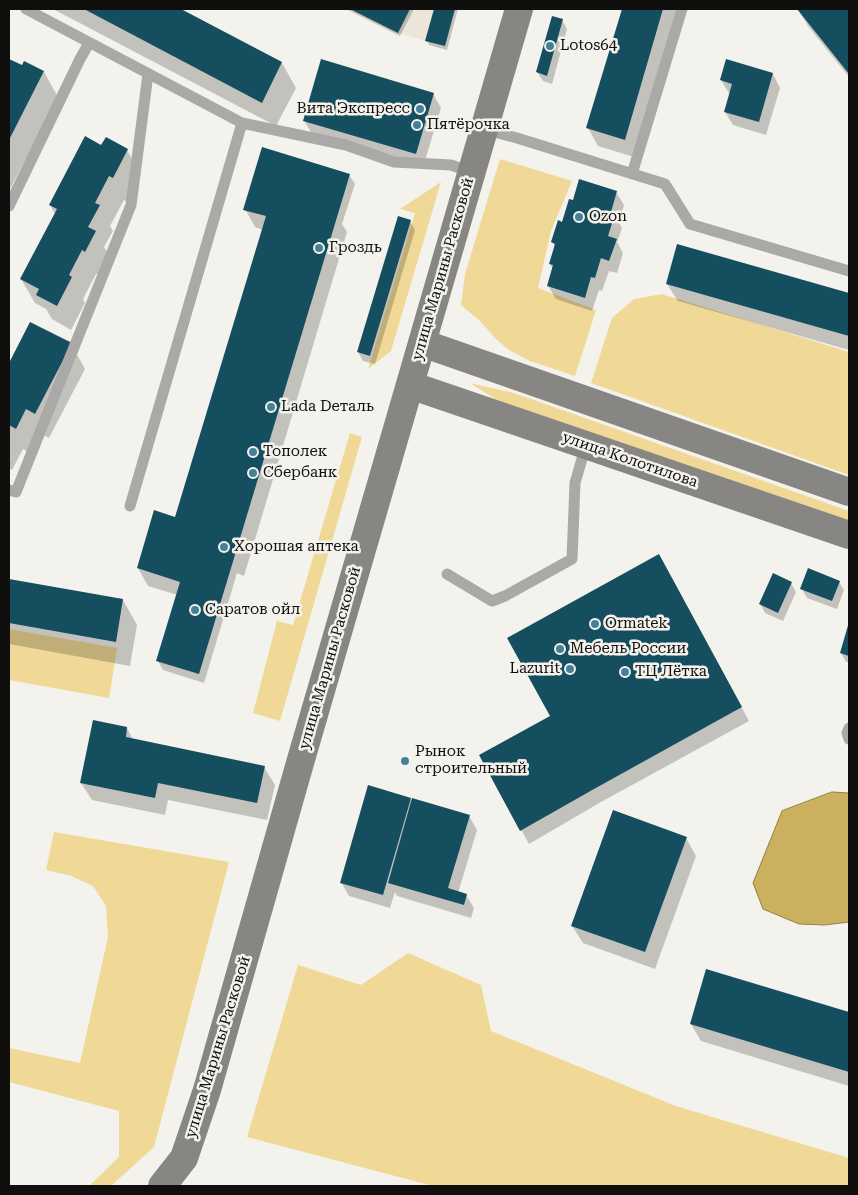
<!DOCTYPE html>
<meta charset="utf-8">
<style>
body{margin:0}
#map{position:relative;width:858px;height:1195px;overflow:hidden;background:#f4f2ec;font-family:"Roboto Serif",serif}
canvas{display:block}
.frame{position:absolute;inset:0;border:10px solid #100f0d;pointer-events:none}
</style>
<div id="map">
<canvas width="858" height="1195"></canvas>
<div class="frame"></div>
</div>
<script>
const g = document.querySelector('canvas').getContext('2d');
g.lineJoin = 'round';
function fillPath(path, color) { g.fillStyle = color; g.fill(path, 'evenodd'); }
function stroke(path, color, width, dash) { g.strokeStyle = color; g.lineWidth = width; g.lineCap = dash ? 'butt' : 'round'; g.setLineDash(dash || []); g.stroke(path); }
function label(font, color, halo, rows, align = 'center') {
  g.font = font + ' "Roboto Serif",serif'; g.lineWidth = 5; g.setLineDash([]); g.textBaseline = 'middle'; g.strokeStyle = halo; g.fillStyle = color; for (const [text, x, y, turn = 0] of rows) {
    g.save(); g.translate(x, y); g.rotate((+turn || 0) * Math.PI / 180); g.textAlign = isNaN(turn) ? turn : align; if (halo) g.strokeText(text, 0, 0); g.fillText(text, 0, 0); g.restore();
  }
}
fillPath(new Path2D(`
 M350,9H455L445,46L398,33Z`), '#ebe6d9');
fillPath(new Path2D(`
 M500,159L572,181L551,231L538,288L596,310L575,376L530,361L509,350L496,339L480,321L461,305L465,274Z
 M441,182L391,351L368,369L415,213L400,209Z
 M662,294L849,352V475L591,383L612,318L634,299Z
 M470,383L514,393L849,511V525L506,406Z
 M350,433L362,437L280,721L253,713L277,621L293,625Z
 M9,629L117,648L109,698L9,680Z
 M54,832L229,862L154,1147L111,1186H89L119,1157V1111L9,1082V1048L80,1063L108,937L106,906L93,886L71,876L46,870Z
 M408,953L481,985L491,1031L676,1106L849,1158V1186H433L247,1137L298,965L361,985Z`), '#f0d996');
const water = new Path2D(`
 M832,792L849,793V922L825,925L799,924L763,909L753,883L782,811Z`);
fillPath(water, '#cbb05f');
stroke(water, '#938046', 1);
fillPath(new Path2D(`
 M53,9H178L282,63L296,88L276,126Z
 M346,9H414L400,36Z
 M435,9H458L447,50L429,45L427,41Z
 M623,9H678L634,157L598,146L588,128Z
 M798,9H849V77L808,26Z
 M562,20L567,29L552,84L543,81L537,72Z
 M9,60L23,67L44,72L58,97L9,191Z
 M727,61L773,74L780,88L766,135L733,125L725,112L730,94L729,93L721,80Z
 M433,94L441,108L423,167L312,134L304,120Z
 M102,147L127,150L141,175L127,202L124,200L110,226L113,231L104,247L110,256L99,275L96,274L83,299L85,303L71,330L52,319L46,309L35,303L21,279L55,214L50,205Z
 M349,175L355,184L342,224L347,232L244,576L237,573L204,683L163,670L158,661L178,595L148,586L138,568L175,518L263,230L255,227L245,209Z
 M616,192L624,205L619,223L622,228L617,242L623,253L617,273L609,271L602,291L599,290L592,311L556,299L548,286L553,269L550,264L555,248L553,242L563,223Z
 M410,221L415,230L375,364L363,361L358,352Z
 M678,246L849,294V350L678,301L667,284Z
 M31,323L71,344L85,369L49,438L40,433L30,453L23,449L12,470L9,468V366Z
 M666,569L749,721L601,802L529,844L480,755L552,716Z
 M9,580L123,600L137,625L130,666L9,644Z
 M839,582L844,590L837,609L807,598L802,589Z
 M791,583L796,592L783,621L765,613L760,604Z
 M849,625V662H846L841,653Z
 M127,728L133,740L264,767L275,785L267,820L168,800L165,815L92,800L81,783Z
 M410,799L412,803L469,816L477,830L458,893L466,895L474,908L471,918L397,896L395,892L390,908L349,896L341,882Z
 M686,838L696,856L655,969L583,943L572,926Z
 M707,970L849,1013V1086L701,1041L691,1024Z`), '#0003');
fillPath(new Path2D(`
 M84,9H181L282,62L262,103Z
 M350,9H410L398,33Z
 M434,9H455L445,46L425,41Z
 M622,9H663L625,140L586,128Z
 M797,9H849V74Z
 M552,16L563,19L547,76L536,72Z
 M9,59L22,65L24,61L44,71L9,140Z
 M321,59L434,93L416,154L303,121Z
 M726,59L773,73L759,122L724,112L732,84L720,80Z
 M85,136L101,145L106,137L128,149L113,178L109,176L95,203L100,205L88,227L96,231L85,252L82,250L69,275L72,277L57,306L36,295L39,289L20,279L57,209L49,205Z
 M262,147L350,174L199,674L156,661L180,582L137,568L154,510L175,517L266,216L243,210Z
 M579,179L617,191L611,212L615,214L608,236L617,239L609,261L601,258L595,278L591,277L585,298L547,286L553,265L549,264L555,244L551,242L558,220L562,222L569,199L573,200Z
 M398,216L411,220L370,356L357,352Z
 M677,244L849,293V336L666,284Z
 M30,322L72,343L35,414L26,409L16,429L9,425V363Z
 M659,554L742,707L594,789L520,831L479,755L550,716L507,638Z
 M808,568L840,581L832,601L800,589Z
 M773,573L792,582L778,613L759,604Z
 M9,579L123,599L116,642L9,623Z
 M849,622V656L840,653Z
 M93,720L127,727L126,737L265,766L257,803L158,783L155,798L80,783Z
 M368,785L411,798L383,895L340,883Z
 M412,798L470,815L448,888L467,894L464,905L388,883Z
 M613,810L687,837L645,952L571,926Z
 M706,969L849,1012V1072L690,1024Z`), '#154e5f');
stroke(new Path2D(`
 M26,9L242,123L346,145L394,162L451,165L471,172
 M484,127L494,132L517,138L665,184L690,224L849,271
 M632,174L682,9
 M9,206L80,59L89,43
 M9,490L16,492L131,205L148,74
 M130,506L242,123
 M447,574L492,601L505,596L572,559L575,483L586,445
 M849,728L847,733L849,739`), '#aaa9a7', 11);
stroke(new Path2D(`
 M422,343L849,492
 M410,385L849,535
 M162,1186L184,1158L207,1090L300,763L519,9`), '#888682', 28);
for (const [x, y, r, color] of [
 [550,46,5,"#438196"],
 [420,109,5,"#438196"],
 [417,125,5,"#438196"],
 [579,217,5,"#438196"],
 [319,248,5,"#438196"],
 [271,407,5,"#438196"],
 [253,452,5,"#438196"],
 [253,473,5,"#438196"],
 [224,547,5,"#438196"],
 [195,610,5,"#438196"],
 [595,624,5,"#438196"],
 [560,649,5,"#438196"],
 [570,669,5,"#438196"],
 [625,672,5,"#438196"],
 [405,761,5,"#438196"]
]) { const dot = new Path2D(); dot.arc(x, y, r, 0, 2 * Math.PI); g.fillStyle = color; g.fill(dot); stroke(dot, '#f4f2ec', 2); }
label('15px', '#100f0d', '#f4f2ec', [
 ["Lotos64",560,46],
 ["Вита Экспресс",410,109,"right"],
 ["Пятёрочка",427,125],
 ["Ozon",589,217],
 ["Гроздь",329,248],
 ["Lada Dеталь",281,407],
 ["Тополек",263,452],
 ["Сбербанк",263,473],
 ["Хорошая аптека",234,547],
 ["Саратов ойл",205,610],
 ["Ormatek",605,624],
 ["Мебель России",570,649],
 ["Lazurit",560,669,"right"],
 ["ТЦ Лётка",635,672],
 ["Рынок",415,752],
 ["строительный",415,769]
], 'left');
label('15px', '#100f0d', '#f4f2ec', [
 ["улица Марины Расковой",443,269,-74],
 ["улица Колотилова",630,460,19],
 ["улица Марины Расковой",330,658,-74],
 ["улица Марины Расковой",218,1047,-73]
]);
</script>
